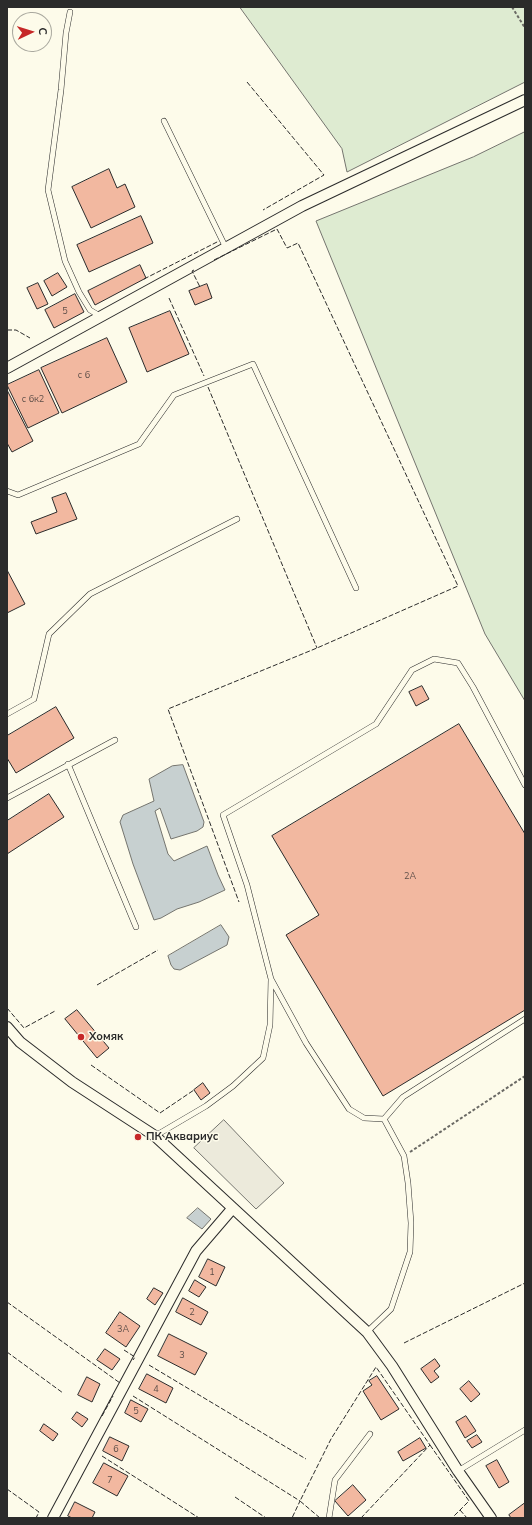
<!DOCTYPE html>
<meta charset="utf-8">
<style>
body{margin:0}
#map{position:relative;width:532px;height:1525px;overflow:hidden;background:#fdfbea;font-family:Mulish,sans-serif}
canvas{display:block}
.frame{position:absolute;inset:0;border:8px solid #2b2b2b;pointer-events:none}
.north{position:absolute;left:12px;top:12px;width:40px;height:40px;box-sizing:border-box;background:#fdfbea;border:1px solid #a9a89e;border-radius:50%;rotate:86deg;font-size:11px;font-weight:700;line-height:16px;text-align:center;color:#2b2b2b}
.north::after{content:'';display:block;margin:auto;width:14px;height:18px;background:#c62828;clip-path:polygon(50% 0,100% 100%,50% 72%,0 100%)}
</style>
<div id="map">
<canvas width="532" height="1525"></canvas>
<div class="frame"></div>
<div class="north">С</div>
</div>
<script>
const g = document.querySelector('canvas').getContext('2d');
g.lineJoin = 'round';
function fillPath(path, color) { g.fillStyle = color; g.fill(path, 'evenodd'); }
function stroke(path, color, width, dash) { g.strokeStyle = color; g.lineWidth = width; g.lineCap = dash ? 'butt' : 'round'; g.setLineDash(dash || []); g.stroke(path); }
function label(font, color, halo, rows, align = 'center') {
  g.font = font + ' Mulish,sans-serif'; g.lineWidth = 3; g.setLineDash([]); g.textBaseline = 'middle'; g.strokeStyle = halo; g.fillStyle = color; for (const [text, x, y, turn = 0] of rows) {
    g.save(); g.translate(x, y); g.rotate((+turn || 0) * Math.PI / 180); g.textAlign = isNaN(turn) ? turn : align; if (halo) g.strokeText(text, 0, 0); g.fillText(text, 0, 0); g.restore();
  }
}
const green = new Path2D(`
 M240,7H525V82L347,172L342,149Z
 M525,132V701L485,634L316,221L473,157Z`);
fillPath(green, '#deebd1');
stroke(green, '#74746e', 1);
const parking = new Path2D(`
 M224,1120L284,1183L256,1209L194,1148Z`);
fillPath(parking, '#eceadb');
stroke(parking, '#74746e', 1);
const water = new Path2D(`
 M183,765L204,822L203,827L197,831L171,839L160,808L155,811L168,854L174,861L207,846L218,875L225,890L199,902L177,909L161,918L154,920L133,864L120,822L123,815L154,801L149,779L172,766Z
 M221,925L229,937L227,945L180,970L174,969L171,965L168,956Z
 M198,1208L211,1219L202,1229L187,1218Z`);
fillPath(water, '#c7d0d0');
stroke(water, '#74746e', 1);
const building = new Path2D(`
 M109,169L117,188L125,184L135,207L91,228L72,187Z
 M141,216L153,243L89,272L77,245Z
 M140,265L146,278L95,305L88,291Z
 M58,273L67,287L52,296L44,281Z
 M38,283L48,304L37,309L27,288Z
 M207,284L212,298L195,305L189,291Z
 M75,294L84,312L54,328L45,310Z
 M170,311L189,354L147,372L129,328Z
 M107,338L127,382L62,413L41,368Z
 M39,370L59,413L28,428L7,385Z
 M7,390L33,441L12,452L7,443Z
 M66,493L77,519L36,534L31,522L57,512L52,498Z
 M7,570L25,604L7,613Z
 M422,686L429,699L416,706L409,692Z
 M56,707L74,738L16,773L7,758V736Z
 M459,724L525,834V1010L383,1096L286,935L319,915L272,836Z
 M49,794L64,817L7,854V821Z
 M77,1010L109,1048L97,1058L65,1019Z
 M203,1083L210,1093L201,1100L194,1090Z
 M208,1259L225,1267L216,1286L199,1277Z
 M195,1280L206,1287L199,1297L189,1291Z
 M154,1288L163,1293L155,1305L147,1299Z
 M183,1298L208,1312L201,1325L176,1312Z
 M120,1312L140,1326L126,1347L106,1333Z
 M169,1334L207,1353L195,1375L158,1356Z
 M105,1349L120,1359L112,1370L97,1360Z
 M435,1359L440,1366L434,1371L439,1377L431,1383L421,1369Z
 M147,1374L173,1388L166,1403L139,1389Z
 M377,1376L399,1409L381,1420L363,1391L372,1385L369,1381Z
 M87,1377L100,1384L92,1402L78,1395Z
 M469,1381L480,1394L471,1402L460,1389Z
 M131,1400L148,1409L141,1422L125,1413Z
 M77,1412L88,1419L82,1427L72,1419Z
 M466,1416L476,1431L465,1438L456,1422Z
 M44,1424L58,1434L53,1441L40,1431Z
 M477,1435L482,1442L472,1448L467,1441Z
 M110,1437L129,1446L122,1461L103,1451Z
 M420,1438L426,1448L403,1461L398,1452Z
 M497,1460L509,1482L499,1488L486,1466Z
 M104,1463L128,1476L117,1496L93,1483Z
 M353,1485L366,1500L348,1516L335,1501Z
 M75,1502L95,1512L92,1518H72L68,1516Z
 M525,1503V1518H511L509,1515Z`);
fillPath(building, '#f2b8a0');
stroke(building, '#2b2b2b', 1);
const service = new Path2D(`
 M70,12L66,33L61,90L48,190L65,261L79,292L90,310L100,316
 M164,121L226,248
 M7,491L18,495L139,444L174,395L253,364L356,588
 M7,714L34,699L49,634L90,594L237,519
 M68,764L136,927
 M7,798L115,740
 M271,979L306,1043L349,1109L364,1118L384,1119
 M155,1136L206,1106L233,1086L263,1058L270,1025L271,979L247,885L223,815L376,724L412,670L434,659L458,663L473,687L525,785
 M367,1332L391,1309L410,1252L411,1223L408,1183L404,1156L384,1119L403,1097L525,1019
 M458,1471L525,1430
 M329,1518L335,1480L370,1434`);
const minor = new Path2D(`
 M7,368L302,206L525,100
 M7,1027L20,1042L72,1082L155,1136L367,1332L392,1366L458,1471L491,1518
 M53,1518L196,1251L232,1209`);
stroke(service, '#2b2b2b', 6);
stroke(minor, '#2b2b2b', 12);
stroke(new Path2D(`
 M512,7L525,28
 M410,1152L525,1076`), '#6a6964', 2, [3, 2]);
stroke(service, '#fdfbea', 5);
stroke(minor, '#fdfbea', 10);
stroke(new Path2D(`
 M247,82L324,175L263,210
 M214,260L277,229L287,248L298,243L458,586L317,648L168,709L239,902
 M194,270L192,271L200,287
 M144,279L219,241
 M169,298L204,376
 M7,330H16L30,338
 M208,387L317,648
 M97,985L158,950
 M7,1008L24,1028L55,1011
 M91,1065L160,1113L194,1090
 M7,1302L120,1383
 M404,1343L525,1283
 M124,1350L135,1357L133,1360
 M7,1352L63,1393
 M149,1365L306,1459
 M133,1396L300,1501L292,1518
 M102,1416L113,1396
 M430,1445L469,1501L452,1518
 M102,1456L199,1518
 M7,1489L39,1512L36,1518
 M235,1497L266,1518
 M460,1510L467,1518
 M320,1518L300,1501L331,1439L376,1367L430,1445L361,1518`), '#2b2b2b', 1, [5, 2]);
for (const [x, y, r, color] of [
 [81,1037,4,"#c62828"],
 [138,1137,4,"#c62828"]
]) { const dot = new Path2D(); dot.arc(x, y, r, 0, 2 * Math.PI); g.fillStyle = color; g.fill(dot); stroke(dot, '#fdfbea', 1.5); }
label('9px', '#5d4e48', null, [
 ["5",65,311],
 ["с 6",84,375],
 ["с 6к2",33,399],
 ["2А",410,876],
 ["1",212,1272],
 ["2",192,1312],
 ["3А",123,1329],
 ["3",182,1355],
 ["4",156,1389],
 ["5",136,1411],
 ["6",116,1449],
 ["7",110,1480]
]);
label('bold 11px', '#2b2b2b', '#fdfbea', [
 ["Хомяк",89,1037],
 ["ПК Аквариус",146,1137]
], 'left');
</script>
